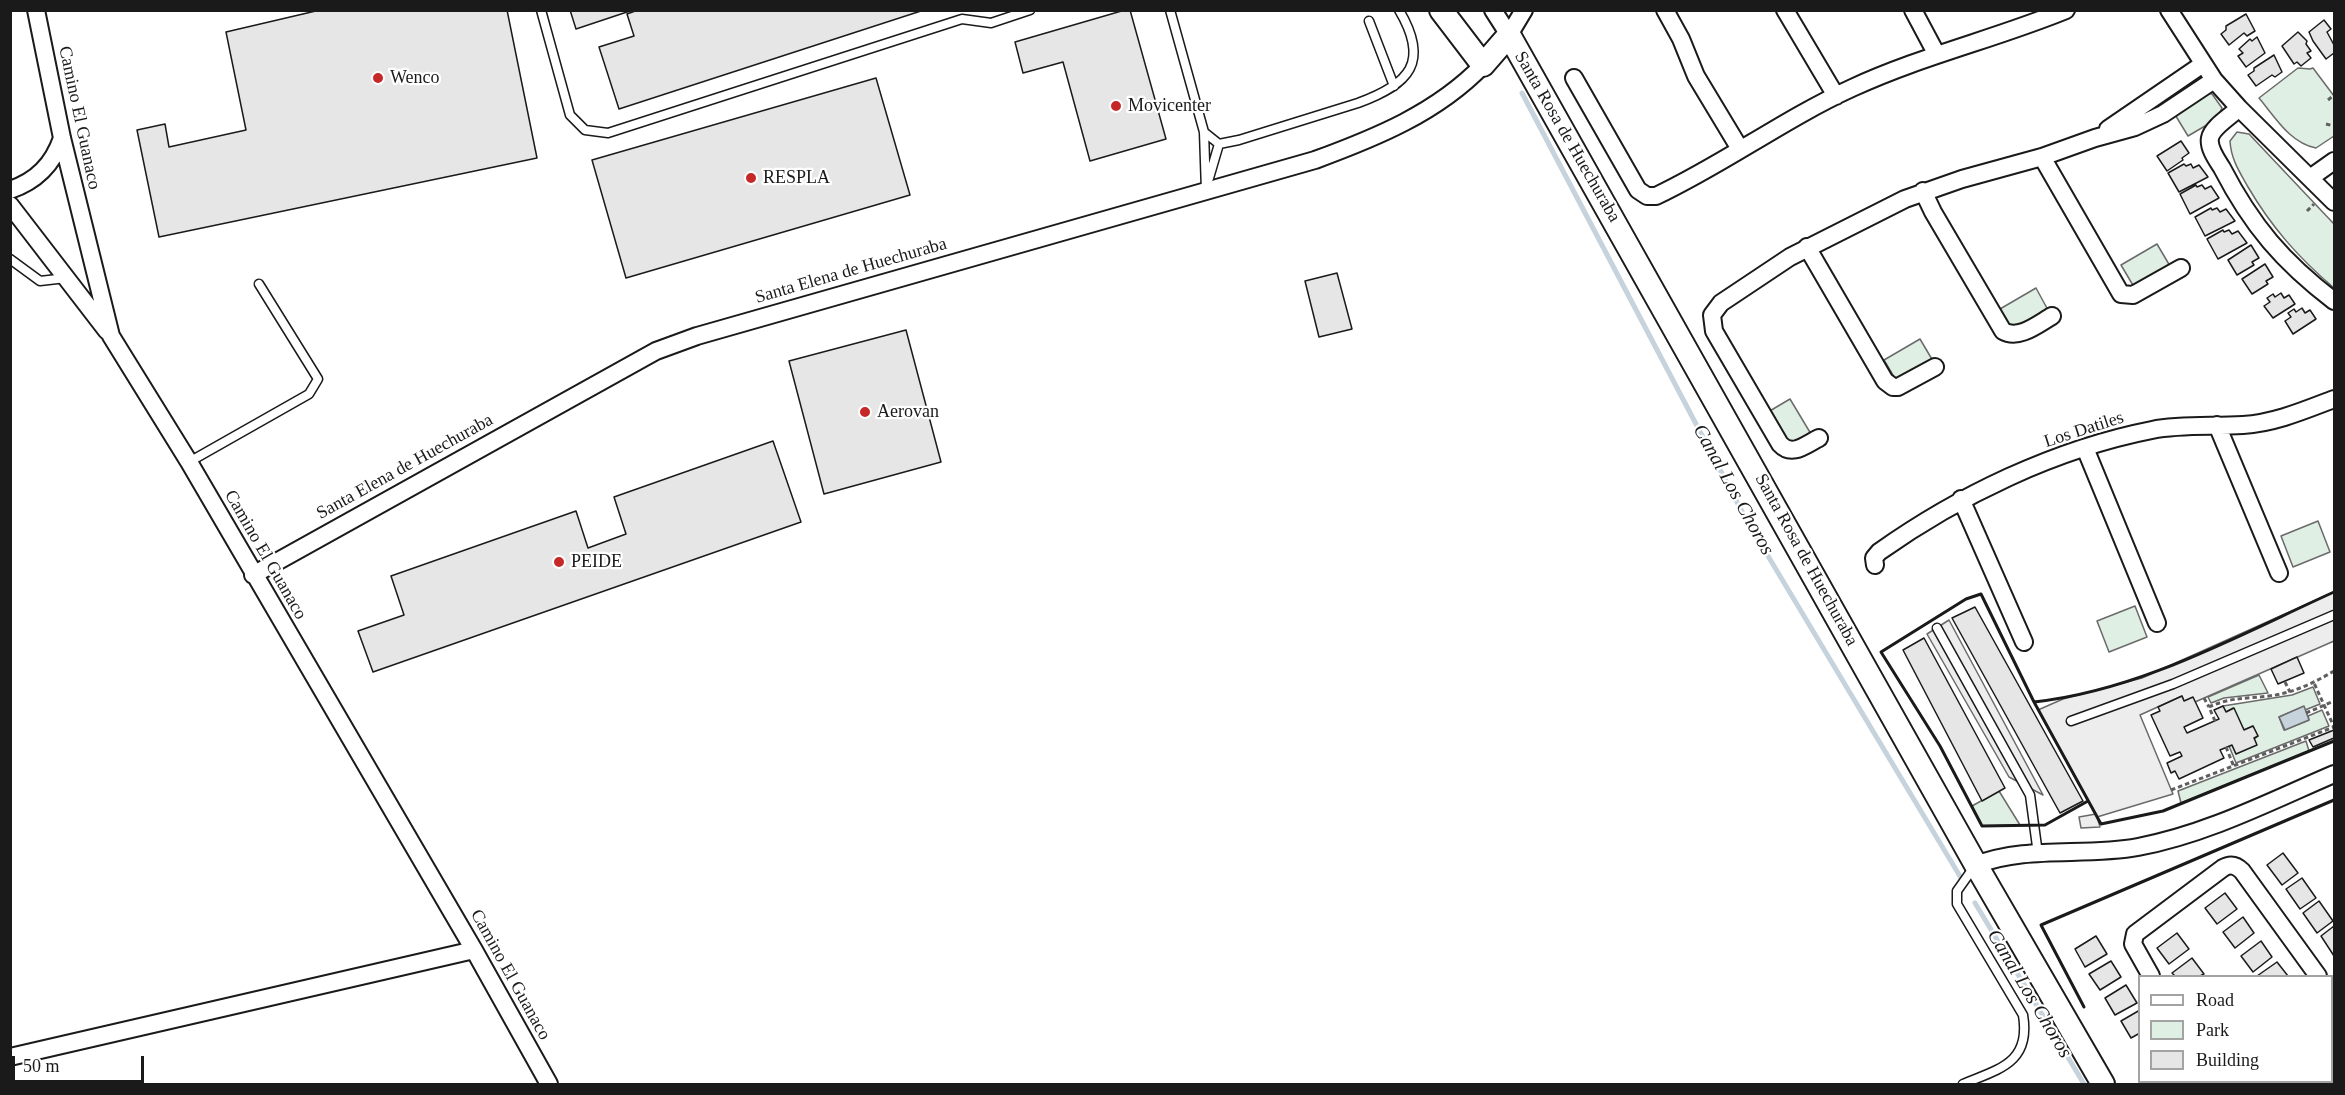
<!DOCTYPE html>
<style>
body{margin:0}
#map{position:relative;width:2345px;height:1095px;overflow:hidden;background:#fff;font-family:"Times New Roman",serif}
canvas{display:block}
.frame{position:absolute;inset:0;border:12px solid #1a1a1a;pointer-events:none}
.legend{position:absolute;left:2138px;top:975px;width:195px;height:108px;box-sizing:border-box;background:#fff;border:2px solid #a3a3a3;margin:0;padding:8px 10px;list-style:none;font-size:18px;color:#1a1a1a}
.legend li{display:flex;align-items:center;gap:12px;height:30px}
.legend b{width:30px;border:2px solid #a3a3a3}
.scale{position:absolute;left:12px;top:1056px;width:132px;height:27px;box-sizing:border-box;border:3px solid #1a1a1a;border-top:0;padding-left:8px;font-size:18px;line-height:21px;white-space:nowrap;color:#1a1a1a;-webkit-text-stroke:4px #fff;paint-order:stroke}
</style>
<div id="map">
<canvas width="2345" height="1095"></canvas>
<div class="frame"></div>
<ul class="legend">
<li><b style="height:8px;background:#fff"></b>Road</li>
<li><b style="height:16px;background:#e0efe3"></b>Park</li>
<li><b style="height:16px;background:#e6e6e6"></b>Building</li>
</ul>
<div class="scale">50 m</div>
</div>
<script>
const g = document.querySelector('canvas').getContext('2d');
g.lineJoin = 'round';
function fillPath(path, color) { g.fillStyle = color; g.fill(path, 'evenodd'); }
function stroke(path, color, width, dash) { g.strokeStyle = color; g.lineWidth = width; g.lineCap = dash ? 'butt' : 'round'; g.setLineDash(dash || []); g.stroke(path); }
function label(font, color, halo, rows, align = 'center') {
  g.font = font + ' "Times New Roman",serif'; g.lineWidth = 4.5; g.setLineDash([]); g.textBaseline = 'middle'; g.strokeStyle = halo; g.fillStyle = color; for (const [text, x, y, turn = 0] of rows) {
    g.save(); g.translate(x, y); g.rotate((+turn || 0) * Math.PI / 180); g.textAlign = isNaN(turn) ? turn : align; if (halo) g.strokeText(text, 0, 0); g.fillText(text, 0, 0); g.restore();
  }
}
const green = new Path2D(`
 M2298,68L2310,69L2313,68L2334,96V136L2316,148C2290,143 2275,117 2259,98Z
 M2205,92L2212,94L2222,108L2217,119L2188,136L2174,113Z
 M2237,132L2249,134L2334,224V288C2299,258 2272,228 2248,187C2239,171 2231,159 2230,141Z
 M2157,244L2170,266L2134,287L2121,265Z
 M2036,288L2048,310L2013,331L2000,309Z
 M1920,339L1933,361L1897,382L1884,360Z
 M1790,399L1811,434L1789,447L1768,412Z
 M2318,521L2330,552L2293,567L2281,536Z
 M2135,606L2147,637L2109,652L2097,621Z
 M2259,675L2268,693L2224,698L2211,703L2208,697Z
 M2313,687L2320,704L2305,710L2303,707L2279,717L2284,730L2309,720L2308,716L2322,710L2329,726L2236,763L2229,746L2232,745L2236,754L2258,736L2253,726L2244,730L2233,708L2226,712L2223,706L2292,695Z
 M2306,741L2309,751L2181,803L2178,791Z
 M1999,791L2020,825L1982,826L1972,806Z`);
fillPath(green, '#e0efe3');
stroke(green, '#6a6a6a', 1.5);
const parking = new Path2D(`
 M2334,592V641L2195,702L2184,701L2182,696L2140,715L2173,794L2097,817L2100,827L2081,828L2079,817L2096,814L2038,710L2063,699L2142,678Z
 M1949,620L2043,795L2009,777L1927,634Z`);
fillPath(parking, '#ededed');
stroke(parking, '#6a6a6a', 1.5);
const water = new Path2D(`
 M2304,706L2309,720L2285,730L2279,717Z`);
fillPath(water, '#c6d2dc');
stroke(water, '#6a6a6a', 1.5);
stroke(new Path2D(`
 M1522,93L1747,521L1961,878
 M1975,903L2084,1084`), '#c6d2dc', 5);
const building = new Path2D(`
 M320,10H507L537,158L159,237L137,130L165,124L169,147L246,130L226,32Z
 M570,10H633L576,29Z
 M638,10H924L619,109L599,47L634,36L627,14Z
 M1125,10H1130L1166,139L1090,161L1063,62L1023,73L1015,42Z
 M2246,14L2255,31L2247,36L2244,33L2229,45L2221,34L2226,30V26Z
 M2324,20L2331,29L2327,32L2334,45V53L2326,59L2313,41L2309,32Z
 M2298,32L2307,41L2306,44L2311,51L2307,53L2311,58L2301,66L2297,62L2294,64L2282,46Z
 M2257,37L2265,53L2246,67L2238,56L2243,53L2239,49L2250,39L2252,41Z
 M2274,55L2282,72L2275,77L2272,75L2256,86L2248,75L2254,71V68Z
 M876,78L910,195L626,278L592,160Z
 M2181,141L2189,153L2182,158L2183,160L2167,171L2157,156Z
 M2184,164L2186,166L2191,164L2193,168L2199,165L2208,177L2179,192L2168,173Z
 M2196,185L2197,187L2202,185L2205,189L2211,186L2219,198L2190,214L2180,194Z
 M2211,208L2212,210L2217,208L2220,212L2226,209L2235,221L2205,236L2195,217Z
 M2223,230L2224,232L2229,230L2232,234L2238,231L2247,243L2218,259L2207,239Z
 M2251,245L2259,258L2252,262L2254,265L2237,275L2228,260Z
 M2265,264L2273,277L2266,281L2268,284L2252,294L2242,279Z
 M1337,273L1352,329L1319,337L1305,281Z
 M2281,293L2284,298L2289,295L2295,304L2273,318L2264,306L2270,302L2267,298L2273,294L2275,297Z
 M2302,308L2305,313L2310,310L2316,319L2293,334L2285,321L2291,317L2288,313L2294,309L2296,312Z
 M906,330L941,462L824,494L789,361Z
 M773,441L801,522L373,672L358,631L404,615L391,576L576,511L588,548L626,534L614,497Z
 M1975,607L2083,801L2060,813L1952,618Z
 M1924,638L2005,788L1982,801L1903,650Z
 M2297,657L2304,673L2278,684L2271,669Z
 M2182,696L2184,701L2193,697L2203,718L2184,727L2187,733L2219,719L2214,710L2223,706L2226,712L2234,708L2244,730L2253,726L2258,736L2254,738L2257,745L2236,754L2232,745L2220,750L2224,758L2179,779L2175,771L2171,773L2167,763L2182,756L2180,752L2170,756L2151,715L2160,711L2158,707Z
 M2334,730V738L2313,747L2309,740Z
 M2283,853L2298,873L2282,885L2267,865Z
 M2302,878L2316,898L2300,909L2286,889Z
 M2225,893L2237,909L2217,924L2205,908Z
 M2319,901L2333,921L2317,933L2303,913Z
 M2243,917L2254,933L2235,948L2223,932Z
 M2334,926V956L2321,936Z
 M2177,933L2189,949L2169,964L2157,948Z
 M2096,936L2107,954L2085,967L2075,949Z
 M2261,941L2272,957L2253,972L2241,956Z
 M2192,958L2204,974L2200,976H2175L2172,973Z
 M2111,961L2121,977L2100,990L2089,974Z
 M2277,962L2288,976H2257Z
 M2126,985L2137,1003L2115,1015L2105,998Z
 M2140,1010V1033L2131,1038L2121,1021Z`);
fillPath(building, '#e6e6e6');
stroke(building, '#1a1a1a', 1.5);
const lane = new Path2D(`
 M541,10L570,115L585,130L608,133L962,19L991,23L1030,10
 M1170,10L1204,132L1206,191
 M1369,21L1394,86
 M1204,132L1219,144L1239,140L1358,103C1410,84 1430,62 1399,10
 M1209,178L1219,144
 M10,259L40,281L66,278
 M189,462L309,394L318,379L259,284
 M1937,628L2030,795L2038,854
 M2071,721L2173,684L2334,615
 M1963,1084C1999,1069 2031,1063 2023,1015L1957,904V891L1974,867`);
const street = new Path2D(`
 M36,10L62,138L111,336L189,462L474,950L549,1084
 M1493,10L1509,35L1524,10
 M1665,10L1681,39L1696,76L1740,149
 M1785,10L1836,96
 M1913,10L1937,55
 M2169,10L2214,80L2239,108L2334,202
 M1574,78L1638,190L1647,196H1656C1724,164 1784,119 1852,88C1921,56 1995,39 2066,10
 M2239,108C2231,116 2212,127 2210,138C2208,148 2217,160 2222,168C2252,226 2283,262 2334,301
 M2108,129L2203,64
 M2042,157L2121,294L2133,295L2181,268
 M2310,178L2334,161
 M10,190C37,181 53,164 62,138
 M1923,191L1933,212L2003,331C2019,340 2038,324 2052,316
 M10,205L107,331
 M1807,247L1885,381L1893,387H1898L1935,367
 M2217,425L2279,573
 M1819,438C1805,445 1792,457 1780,444L1714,331L1712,315L1721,303L1790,257L1905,199L1962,179L2042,157L2095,138L2135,127L2163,114L2214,80
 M2085,448L2157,623
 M1961,499L2024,642
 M1875,565L1874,558L1879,552C1958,496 2055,449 2152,430C2182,424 2212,427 2243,425C2275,423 2305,410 2334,399
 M253,575L656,351L697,336L1315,160C1375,138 1437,113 1483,65
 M1976,865C2027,845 2084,857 2138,847C2207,834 2271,801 2334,774
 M2151,976L2133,944L2135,934L2223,868C2230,864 2236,865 2242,871L2318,976
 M2332,994L2334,999
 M10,1057L474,950
 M2211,1082L2212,1084`);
const secondary = new Path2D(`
 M1441,10L1483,65L1509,35L1976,865L2103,1084`);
stroke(lane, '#1a1a1a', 11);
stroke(street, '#1a1a1a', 20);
stroke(secondary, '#1a1a1a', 26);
stroke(new Path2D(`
 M2328,100L2334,95
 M2326,124L2334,126
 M2307,211L2314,204
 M2285,682L2290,692
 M2204,698L2209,707
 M2306,713L2334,701
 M2215,721L2209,707C2231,697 2245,699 2269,696C2293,693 2314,683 2334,671
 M2226,747L2234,767
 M2171,790L2334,727L2314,683`), '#5f5f5f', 3, [4.5, 3]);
stroke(lane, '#fff', 8);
stroke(street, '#fff', 16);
stroke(secondary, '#fff', 22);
stroke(new Path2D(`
 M2334,592C2239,635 2139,691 2034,702L2101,824L2163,811L2334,741
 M2034,702L1981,594L1966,599L1881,652L1940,746L1982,826L2045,825L2088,801
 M2084,1007L2041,925L2334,800`), '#1a1a1a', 3);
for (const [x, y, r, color] of [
 [378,78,6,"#c62828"],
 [1116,106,6,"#c62828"],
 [751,178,6,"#c62828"],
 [865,412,6,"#c62828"],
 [559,562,6,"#c62828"]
]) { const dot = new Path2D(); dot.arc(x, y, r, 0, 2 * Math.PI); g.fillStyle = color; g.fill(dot); stroke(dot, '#fff', 2); }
label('18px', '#1a1a1a', '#fff', [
 ["Wenco",390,78],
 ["Movicenter",1128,106],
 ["RESPLA",763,178],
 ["Aerovan",877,412],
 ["PEIDE",571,562]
], 'left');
label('18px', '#1a1a1a', '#fff', [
 ["Camino El Guanaco",79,118,78],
 ["Santa Rosa de Huechuraba",1567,137,60],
 ["Santa Elena de Huechuraba",851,271,-16],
 ["Los Datiles",2084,430,-18],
 ["Santa Elena de Huechuraba",405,467,-29],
 ["Camino El Guanaco",265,555,60],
 ["Santa Rosa de Huechuraba",1806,560,61],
 ["Camino El Guanaco",510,975,61]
]);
label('italic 20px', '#1a1a1a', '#fff', [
 ["Canal Los Choros",1733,490,61],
 ["Canal Los Choros",2029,994,59]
]);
</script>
